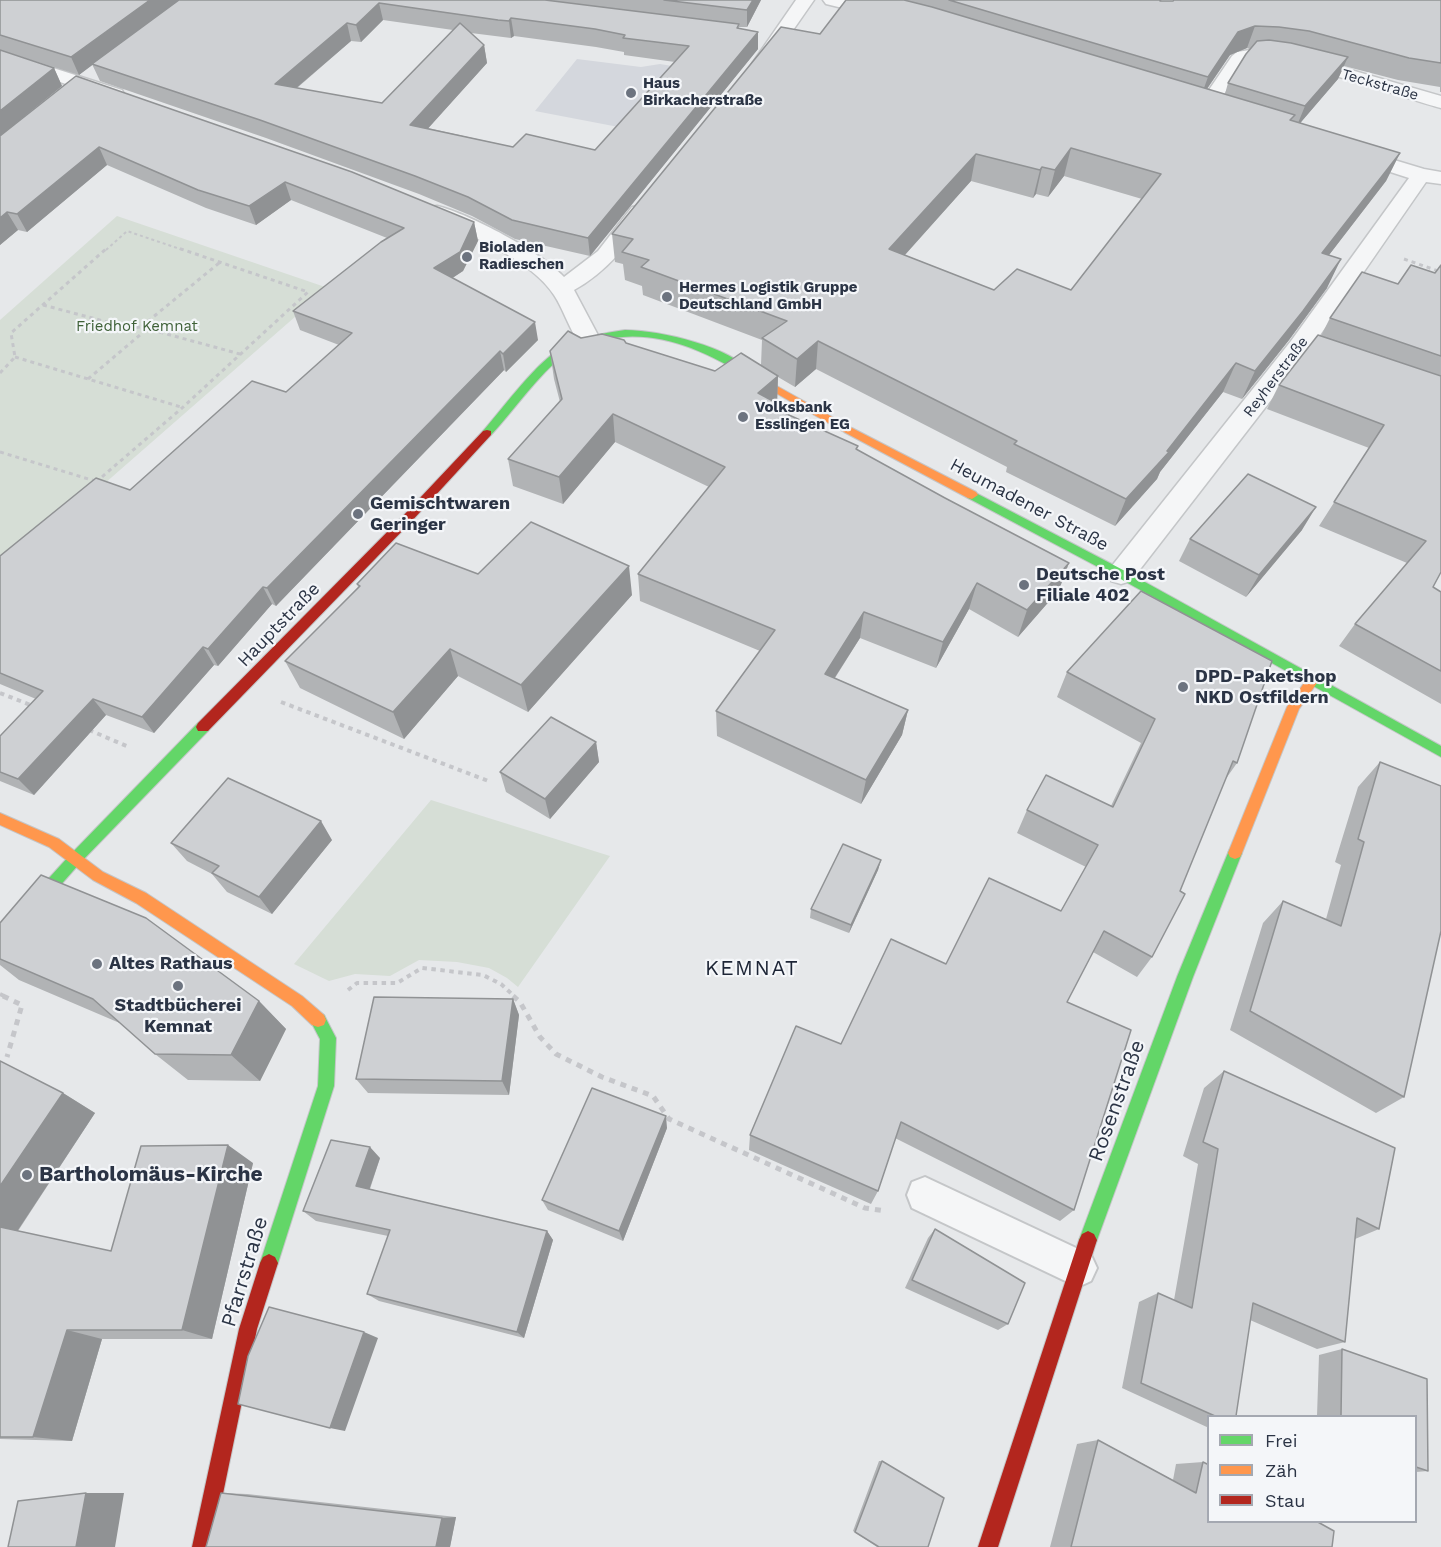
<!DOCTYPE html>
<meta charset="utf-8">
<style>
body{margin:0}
#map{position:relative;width:1441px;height:1547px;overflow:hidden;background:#e6e8ea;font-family:"Work Sans",sans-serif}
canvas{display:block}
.legend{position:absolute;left:1207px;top:1415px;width:210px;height:108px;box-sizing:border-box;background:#f4f6f9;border:2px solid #a4a8b1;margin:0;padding:8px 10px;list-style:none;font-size:18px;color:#2b3445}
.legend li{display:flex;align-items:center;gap:12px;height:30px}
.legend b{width:30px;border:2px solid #a4a8b1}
</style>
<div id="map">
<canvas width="1441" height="1547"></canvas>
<ul class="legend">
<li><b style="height:8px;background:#63d668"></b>Frei</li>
<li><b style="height:8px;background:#ff974d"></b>Zäh</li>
<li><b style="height:8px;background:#b3261e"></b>Stau</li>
</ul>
</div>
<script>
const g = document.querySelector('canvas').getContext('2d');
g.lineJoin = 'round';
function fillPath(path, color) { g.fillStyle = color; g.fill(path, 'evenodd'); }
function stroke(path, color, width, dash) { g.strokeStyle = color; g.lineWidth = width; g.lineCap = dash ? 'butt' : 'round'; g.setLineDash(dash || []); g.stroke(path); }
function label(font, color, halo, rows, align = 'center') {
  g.font = font + ' "Work Sans",sans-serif'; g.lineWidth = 4.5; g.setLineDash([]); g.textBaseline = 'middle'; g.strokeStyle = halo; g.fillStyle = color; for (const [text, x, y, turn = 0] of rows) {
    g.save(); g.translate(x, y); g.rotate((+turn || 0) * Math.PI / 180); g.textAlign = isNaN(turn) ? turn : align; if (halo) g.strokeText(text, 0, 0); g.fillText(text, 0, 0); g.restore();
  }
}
fillPath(new Path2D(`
 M577,59L641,67L660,64L727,75L676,138L535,111Z`), '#d4d7dd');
fillPath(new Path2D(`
 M117,216L328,288L0,575V320Z
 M431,800L610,856L518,987L507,978L489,968L457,962L419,960L390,976L355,974L329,981L294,964Z`), '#d6ded6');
const lane = new Path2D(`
 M925,1177L1091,1255L1097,1268L1091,1281L1078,1287L912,1208L907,1195L912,1182Z`);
const street = new Path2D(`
 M796,0H814L766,69H754L751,65Z
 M823,0H853L894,10L897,14L894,18L888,19L826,4Z
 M1256,49L1313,59L1441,96V108C1410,100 1272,51 1249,61C1238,65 1221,102 1213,113H1199L1196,109L1232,56L1237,52Z
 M0,51L122,90L124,94L122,98H108L0,62Z
 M1351,147L1424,169L1441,172V184L1426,182L1309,351L1131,581L1121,584L1111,581L1107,574L1111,567L1291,341L1409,178L1344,157L1341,153L1344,149Z
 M437,206C470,214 541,252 564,277L598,251L632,207L640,206L648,207L651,212C630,242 607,272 574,290L600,339L596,344L588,346L580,344C569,329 564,310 554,295C531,259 467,234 429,217L426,212L429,207Z`);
const fast = new Path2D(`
 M625,330C664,331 728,346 755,374L750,377L746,376C699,347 647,325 591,343C582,346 573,349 565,354C537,376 515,409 491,435H483V431C504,407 537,361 563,347C582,337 604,333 625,330Z
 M972,491L1125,571L1441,746V757L1117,577L968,498L966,495Z
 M203,722L208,723L210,727L208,731L80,863L5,948L0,950V932L70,855L198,723Z
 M1235,847L1240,849L1242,853L1193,977L1097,1240L1094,1246L1088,1249L1082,1246L1079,1240L1177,977L1228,853L1230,849Z
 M318,1013L324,1015L336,1038L334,1086L278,1263L275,1269L269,1272L263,1269L260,1263L318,1086L320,1039L310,1020L312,1015Z`);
const slow = new Path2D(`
 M750,371L852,428L976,492L978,495L972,499L968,498L844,432L746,376V372Z
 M1313,675L1319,680L1299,709L1242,853L1240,857L1235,859L1230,857L1228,853L1287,707L1309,676Z
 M0,813L59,839L103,872L146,893L302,996L324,1015L326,1020L324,1025L318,1027L312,1025L292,1006L136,903L93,880L49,847L0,825Z`);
const jam = new Path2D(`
 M487,430L491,431V435L410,523L208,731H198L196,727L198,723L402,517L483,431Z
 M1088,1231L1094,1234L1097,1240L998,1547H978L1079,1240L1082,1234Z
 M269,1254L275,1257L278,1263L257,1329L212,1547H192L239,1329L260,1263L263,1257Z`);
stroke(lane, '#c4c6c8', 4);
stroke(street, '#c4c6c8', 3);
stroke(fast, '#c4c6c8', 2);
stroke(slow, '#c4c6c8', 2);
stroke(jam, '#c4c6c8', 2);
stroke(new Path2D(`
 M106,250L127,231L183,250`), '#c5c6ca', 2, [3, 3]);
stroke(new Path2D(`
 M1404,259L1441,272
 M219,263L141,327L240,354
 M43,305L130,328L141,327
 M15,357L181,407
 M0,373L15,357L11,333L107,248
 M88,379L147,329
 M0,452L95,481
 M96,482L182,408L308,292L178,248`), '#c5c6ca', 3, [4, 4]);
stroke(new Path2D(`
 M0,693L33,706
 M281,702L491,782
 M89,730L129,747
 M348,990L357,983H397L422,968L483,975L501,984L515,997
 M0,994L6,997`), '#c5c6ca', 4, [4.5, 4.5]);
stroke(new Path2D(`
 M3,996L22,1005L7,1057
 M513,996L520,1002L540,1037L556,1054L602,1077L653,1096L669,1119L865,1208L886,1211`), '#c5c6ca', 5, [6, 6]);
fillPath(lane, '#f5f6f7');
fillPath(street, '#f5f6f7');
fillPath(fast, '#63d668');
fillPath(slow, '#ff974d');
fillPath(jam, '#b3261e');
fillPath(new Path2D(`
 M0,0H761L747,27H739V28L758,49L590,256L515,239L472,216L419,194L266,138L100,81L92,64L79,75L0,50ZM383,20L453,30L382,103L297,88L351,41L361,42ZM471,33L511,38L514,36L596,47L624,52V55L675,62L595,150L513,147L428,128L487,63L484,45Z
 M846,0H1162L1161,1L1441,0V92H1440V87L1398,80L1344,66L1338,79L1300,123L1400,153L1386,181L1329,255L1327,288L1289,340L1242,399L1223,392L1160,472L1157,479L1115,526L1006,472L1007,467L816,369L795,387L778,377L777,403L784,407V413L858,450L1059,590L1018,637L969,609L936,668L860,638L835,678L908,710L902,735L861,804L717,736L716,711L760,651L640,601L638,574L709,487L615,442L563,504L513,486L508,459L560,402L554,379L550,351L581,338L626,343L715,371L761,365L762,340L643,295L642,286L625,280L623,264L615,262L612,234L820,34ZM1247,48L1250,49L1228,83L1225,94L1207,89L1230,55ZM1064,176L1142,199L1071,290H994L905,255L971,181L1033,198L1036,194L1048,197Z
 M0,50L54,68L62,86L20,120L474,222L478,241L463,271L452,278L538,340L506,372L504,370L276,606L272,604L218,666L214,665L154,733L106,715L34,795L0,781V736L36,699L0,684V556L130,490L286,392L339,345L300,330L293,311L387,238L291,200L256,225L206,208L107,165L27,232L18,230L0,245Z
 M1441,265V572L1433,587L1441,592V704L1339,646L1355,624L1407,563L1319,526L1369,448L1267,409L1279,385L1321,336L1330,318L1398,284L1435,273Z
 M1302,530L1246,597L1179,561L1190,539Z
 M357,584L632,595L528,712L458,676L404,739L300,688L285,661L358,587Z
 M1067,672L1237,763L1225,780L1152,957L1137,977L1093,952L1067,1002L1074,1210L1060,1221L895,1138L878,1191L871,1204L749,1150L750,1135L841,1044L946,964L1061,911L1086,867L1017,833L1027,810L1111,806L1141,743L1057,697Z
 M596,742L599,762L550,819L506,792L500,772Z
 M1380,762L1404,1097L1376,1113L1230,1030L1263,923L1283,901L1326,919L1341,865L1335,862L1358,787Z
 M332,840L272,914L227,892L212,874L187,861L171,843Z
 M881,860L878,870L849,933L810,918L811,909Z
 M0,923L259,1001L286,1029L260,1081L188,1080L155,1054L122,1024L19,980L0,965Z
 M513,999L519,1015L509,1095L368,1093L356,1079Z
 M0,1061L63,1093L95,1113L18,1231L111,1251L253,1163L212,1339H102L72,1441L0,1439Z
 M1224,1071L1379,1229L1355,1239L1345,1342L1317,1349L1250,1320L1236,1416H1209V1428L1122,1388L1139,1302L1158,1293L1174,1300L1198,1164L1183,1156L1204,1088Z
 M667,1128L623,1241L548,1210L542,1200Z
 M380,1158L370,1189L547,1231L553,1240L524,1338L379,1301L367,1294L388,1236L316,1221L303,1211Z
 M935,1229L1008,1324L998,1330L905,1288L928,1238Z
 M1342,1349L1427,1379L1428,1471L1416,1472V1416H1317L1319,1355Z
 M1098,1440L1173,1480L1176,1464L1203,1462L1332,1547H1050L1077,1444Z
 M879,1461H882L928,1547H877L853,1531Z
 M221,1493L247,1494L456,1517L450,1547Z`), '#b1b3b5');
fillPath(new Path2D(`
 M150,0H180L79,75L71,57Z
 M753,0H761L747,27V10Z
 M379,3L383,20L361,42L356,25Z
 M511,18L514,36L511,38L509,21Z
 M347,23L351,41L281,101L275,84Z
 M1255,26L1247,48L1230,55L1200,99L1208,77L1238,32Z
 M758,32V49L590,256L588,238Z
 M484,45L487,63L415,143L410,125Z
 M1348,57L1338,79L1296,128L1305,106Z
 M54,68L62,86L0,136V111Z
 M99,147L107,165L27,232L17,214Z
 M1071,148L1064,176L1048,197L1055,170Z
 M1400,153L1386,181L1309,281L1322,253Z
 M976,154L971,181L885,277L889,249Z
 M1042,167L1036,194L1033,198L1040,170Z
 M285,182L291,200L256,225L249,206Z
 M7,212L18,230L0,245V218Z
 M474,222L478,241L463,271L439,287L434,268Z
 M1341,259L1327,288L1289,340L1242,399L1255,371Z
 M535,322L538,340L506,372L503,354Z
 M818,341L816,369L795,387L797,359Z
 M500,351L504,370L276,606L267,588Z
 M1236,363L1223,392L1160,472L1157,479L1115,526L1126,499L1167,451Z
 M778,376L777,404L758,393Z
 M613,414L615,442L563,504L559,477Z
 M1316,507L1302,530L1246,597L1259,575Z
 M1069,563L1059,590L1018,637L1027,610Z
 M629,566L632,595L528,712L521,685Z
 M977,583L969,609L936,668L943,642Z
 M263,587L272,604L218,666L208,649Z
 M864,612L860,638L821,699L825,674Z
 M203,647L214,665L154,733L142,717Z
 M450,649L458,676L404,739L393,712Z
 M93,699L106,715L34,795L18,779Z
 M908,710L902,735L861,804L866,780Z
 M596,742L599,762L550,819L545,799Z
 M321,821L332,840L272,914L259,897Z
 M881,860L878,870L849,933L851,925Z
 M513,999L519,1015L509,1095L502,1081Z
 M259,1001L286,1029L260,1081L231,1055Z
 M63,1093L95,1113L14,1236L0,1231V1186Z
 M666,1116L667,1128L623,1241L619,1231Z
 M228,1145L253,1163L212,1339L182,1330Z
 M370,1147L380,1158L367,1196L356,1186Z
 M547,1231L553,1240L524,1338L517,1332Z
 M67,1330L102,1339L72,1441L33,1437Z
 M364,1332L378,1338L345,1431L330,1428Z
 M86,1493H124L115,1547H76Z
 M456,1517L450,1547H436L442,1518Z`), '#909294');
const building = new Path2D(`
 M0,0H150L71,57L0,35Z
 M179,0H545L739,24L737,28L758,32L588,238L512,220L468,197L415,176L260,120L92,64ZM379,3L498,20L509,21L511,18L595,29L625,35L623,38L689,46L595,150L526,134L513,147L410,125L484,45L460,23L382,103L275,84L347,23L356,25Z
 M664,0H753L747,10Z
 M846,0H904L932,7L1295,115L1290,120L1400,153L1322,253L1341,259L1303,311L1255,371L1236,363L1167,451L1169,452L1126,499L1014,444L1017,441L818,341L797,359L762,338L787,321L641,267L649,260L622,252L633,239L612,234L781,27L820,34ZM1071,148L1161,174L1071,290L1017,269L994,290L889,249L976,154L1040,170L1042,167L1055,170Z
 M949,0H1160V1H1173L1174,0H1441V63L1409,58L1309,31L1279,27L1255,26L1238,32L1208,77Z
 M1269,40L1291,43L1348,57L1305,106L1228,83L1246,54L1257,41Z
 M0,50L54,68L0,111Z
 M76,76L352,172L474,222L460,252L434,268L535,322L503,354L500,351L267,588L263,587L208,649L203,647L142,717L93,699L18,779L0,772V736L43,691L0,673V556L96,478L130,490L252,381L286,392L352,333L293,311L381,242L404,228L285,182L249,206L198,190L99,147L17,214L7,212L0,218V136Z
 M1411,265L1435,273L1441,265V356L1330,318L1362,272L1398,284Z
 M568,331L581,338L602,334L624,340L626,343L715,371L741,353L778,376L758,393L784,407L780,411L858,446L856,449L945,498L1069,563L1027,610L977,583L943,642L864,612L825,674L908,710L866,780L716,711L775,630L638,574L725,467L613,414L559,477L508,459L562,399L550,351Z
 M1318,335L1441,376V572L1433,587L1441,592V671L1355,624L1426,541L1334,502L1384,425L1279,385Z
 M1248,474L1316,507L1259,575L1190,539Z
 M531,522L629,566L521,685L450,649L393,712L285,661L360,586L357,584L396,543L478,574Z
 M1141,591L1272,661L1237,763L1233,761L1180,891L1185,894L1152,957L1104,931L1067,1002L1131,1030L1074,1210L901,1122L878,1191L750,1135L796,1026L841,1044L891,939L946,964L989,878L1061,911L1098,845L1027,810L1046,775L1113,807L1155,719L1067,672Z
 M551,717L596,742L545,799L500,772Z
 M1380,762L1441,786V931L1404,1097L1250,1011L1283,901L1341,926L1364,842L1358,839Z
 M228,778L321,821L259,897L212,873L219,866L171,843Z
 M843,844L881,860L851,925L811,909Z
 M41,875L146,918L259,1001L231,1055L155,1054L93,999L0,959V923Z
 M374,997L513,999L502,1081L356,1079Z
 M0,1061L63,1093L0,1186Z
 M1224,1071L1395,1148L1379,1229L1357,1218L1345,1342L1253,1303L1236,1416H1215L1141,1383L1158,1293L1192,1308L1218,1149L1203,1142Z
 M592,1088L666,1116L619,1231L542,1200Z
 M331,1140L370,1147L356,1186L547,1231L517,1332L367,1294L390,1230L303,1211Z
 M228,1145L182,1330H67L33,1437H0V1227L111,1251L141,1146Z
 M935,1229L1025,1283L1008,1324L912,1280Z
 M269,1307L364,1332L330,1428L238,1404L248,1356Z
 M1342,1349L1427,1379L1428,1471L1416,1467V1416H1341Z
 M1098,1440L1196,1493L1203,1462L1209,1465V1521H1316L1334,1531L1332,1547H1071Z
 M882,1461L944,1498L928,1547H879L855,1532Z
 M86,1493L76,1547H8L18,1501Z
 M221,1493L442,1518L436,1547H206Z`);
fillPath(building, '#ced0d3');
stroke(building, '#909294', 1.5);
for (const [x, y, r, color] of [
 [631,93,6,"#6c737f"],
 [467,257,6,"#6c737f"],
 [667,297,6,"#6c737f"],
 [743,417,6,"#6c737f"],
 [358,514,6,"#6c737f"],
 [1024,585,6,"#6c737f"],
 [1183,687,6,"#6c737f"],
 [97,964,6,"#6c737f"],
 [178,986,6,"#6c737f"],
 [27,1175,6,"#6c737f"]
]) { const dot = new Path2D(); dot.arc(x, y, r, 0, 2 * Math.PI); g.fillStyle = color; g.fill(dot); stroke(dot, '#f4f6f9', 2); }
label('bold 15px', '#2b3445', '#f4f6f9', [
 ["Haus",643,84],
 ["Birkacherstraße",643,101],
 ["Bioladen",479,248],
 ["Radieschen",479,265],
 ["Hermes Logistik Gruppe",679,288],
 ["Deutschland GmbH",679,305],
 ["Volksbank",755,408],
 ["Esslingen EG",755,425]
], 'left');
label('15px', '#2b3445', '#f4f6f9', [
 ["Teckstraße",1380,85,16],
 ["Reyherstraße",1276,377,-53]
]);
label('15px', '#3f6138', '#f4f6f9', [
 ["Friedhof Kemnat",137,327]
]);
label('bold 18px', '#2b3445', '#f4f6f9', [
 ["Gemischtwaren",370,504],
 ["Geringer",370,525],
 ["Deutsche Post",1036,575],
 ["Filiale 402",1036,596],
 ["DPD-Paketshop",1195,677],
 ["NKD Ostfildern",1195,698],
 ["Altes Rathaus",109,964],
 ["Stadtbücherei",178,1006,"center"],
 ["Kemnat",178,1027,"center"]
], 'left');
label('18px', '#2b3445', '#f4f6f9', [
 ["Heumadener Straße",1029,505,28],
 ["Hauptstraße",279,625,-46]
]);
g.letterSpacing = '1.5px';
label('21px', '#1d2536', '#f4f6f9', [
 ["KEMNAT",752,969]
]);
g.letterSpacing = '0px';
label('21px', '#2b3445', '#f4f6f9', [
 ["Rosenstraße",1117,1101,-70],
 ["Pfarrstraße",245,1272,-73]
]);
label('bold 21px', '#2b3445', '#f4f6f9', [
 ["Bartholomäus-Kirche",39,1175]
], 'left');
</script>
